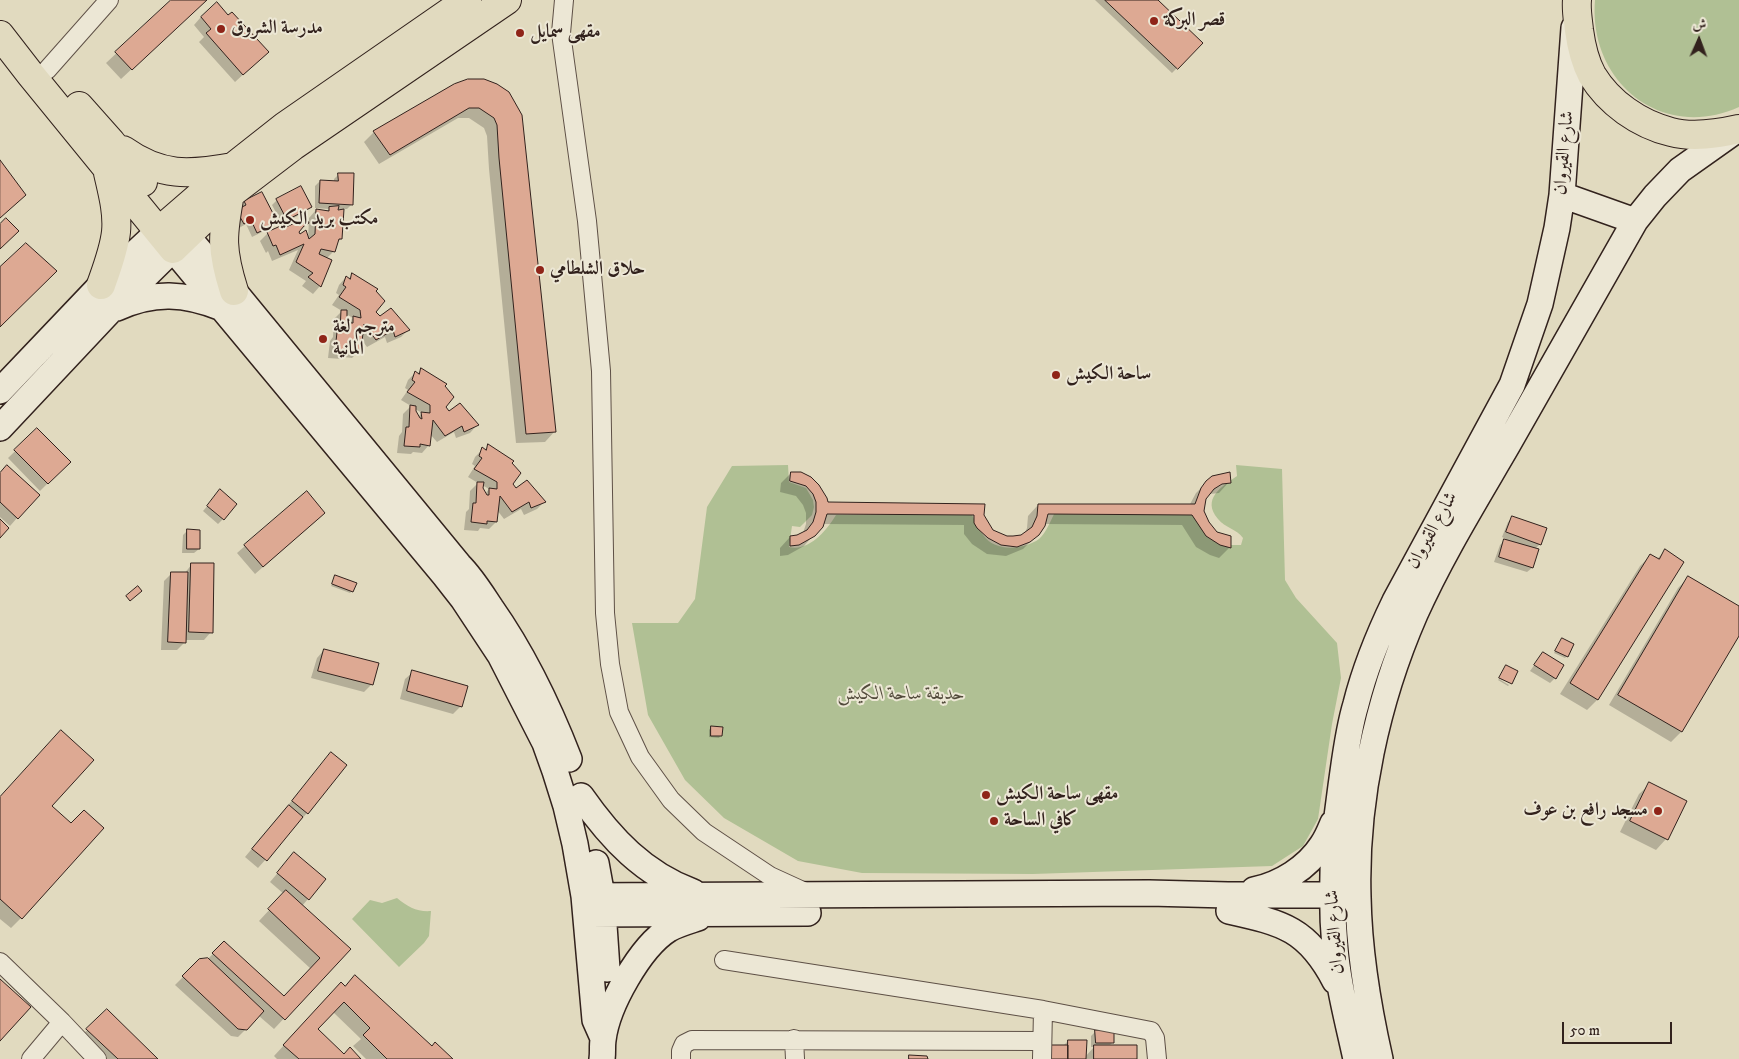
<!DOCTYPE html>
<meta charset="utf-8">
<style>
body{margin:0}
#map{position:relative;width:1739px;height:1059px;overflow:hidden;background:#e1dabf;font-family:"IM FELL DW Pica",Amiri,serif}
canvas{display:block}
.north{position:absolute;left:1674px;top:15px;width:50px;height:50px;-webkit-text-stroke:4px #ece7d5;paint-order:stroke;rotate:2deg;font-size:14px;font-weight:700;line-height:20px;text-align:center;color:#32221d}
.north::after{content:'';display:block;margin:auto;width:18px;height:22px;background:#32221d;clip-path:polygon(50% 0,100% 100%,50% 72%,0 100%)}
.scale{position:absolute;left:1562px;top:1022px;width:110px;height:22px;box-sizing:border-box;border:2px solid #32221d;border-top:0;padding-left:6px;font-size:15px;line-height:18px;white-space:nowrap;color:#32221d;-webkit-text-stroke:4px #ece7d5;paint-order:stroke}
</style>
<div id="map">
<canvas width="1739" height="1059"></canvas>
<div class="north">ش</div>
<div class="scale">50 m</div>
</div>
<script>
const g = document.querySelector('canvas').getContext('2d');
g.lineJoin = 'round';
function fillPath(path, color) { g.fillStyle = color; g.fill(path, 'evenodd'); }
function stroke(path, color, width, dash) { g.strokeStyle = color; g.lineWidth = width; g.lineCap = dash ? 'butt' : 'round'; g.setLineDash(dash || []); g.stroke(path); }
function label(font, color, halo, rows, align = 'center') {
  g.font = font + ' "IM FELL DW Pica",Amiri,serif'; g.lineWidth = 4; g.setLineDash([]); g.textBaseline = 'middle'; g.strokeStyle = halo; g.fillStyle = color; for (const [text, x, y, turn = 0] of rows) {
    g.save(); g.translate(x, y); g.rotate((+turn || 0) * Math.PI / 180); g.textAlign = isNaN(turn) ? turn : align; if (halo) g.strokeText(text, 0, 0); g.fillText(text, 0, 0); g.restore();
  }
}
fillPath(new Path2D(`
 M1595,0H1739V107C1662,142 1588,82 1595,0Z
 M788,465L789,482L806,488L813,500L814,507L812,515L800,527L792,526L789,547C809,552 827,530 836,515H972C976,522 979,530 984,536C995,552 1024,550 1039,539C1046,533 1051,520 1055,512H1194L1227,545H1241L1243,538C1237,529 1225,528 1218,519C1201,499 1222,486 1237,476L1236,465L1282,469L1285,580L1296,598L1337,643L1341,678L1332,724L1318,819L1303,846L1272,866L1033,874L862,873L798,861L724,818L685,780L648,715L632,623H678L695,599L707,507L732,466Z
 M397,898C408,907 417,912 431,911L429,936L424,943L399,967L352,919L370,900L382,903Z`), '#b0c094');
fillPath(new Path2D(`
 M173,0H206L121,79L106,63Z
 M1095,0H1156L1202,43L1172,73Z
 M201,17L259,60L235,82L199,42L204,37L194,25Z
 M508,93L555,431L545,442L516,443L489,169L487,136L484,128L469,118H458L379,164L364,142L374,132Z
 M339,174L352,204L347,209H337L336,212L341,239L336,243L334,251L326,259L320,286L313,294L302,286L306,281L289,270L298,250L272,261L268,251L266,253L260,241L268,233L307,223L297,232L299,236L308,240L309,218L316,210L326,212L329,209L315,208V186L320,181L334,182V179Z
 M277,200L310,207L305,212L282,224L272,205Z
 M245,202L277,222L272,227L252,237L246,224L239,228L240,207Z
 M353,274L379,318L408,330L401,337L387,343L385,337L367,347L361,339L360,350L352,358L344,357L342,359L328,358L330,341L333,337L334,319L342,311L332,305L339,295L336,293L339,285L346,277L348,279ZM346,314L353,318L349,322Z
 M421,370L449,413L477,425L470,433L456,438L454,432L437,442L430,434L429,445L422,453L413,452L411,454L397,453L399,436L402,432L403,414L411,406L401,400L408,390L405,388L408,380L415,373L417,374ZM415,409L422,413L418,417Z
 M37,430L69,462L40,491L8,458Z
 M489,446L516,490L544,502L537,509L524,515L521,509L504,519L497,510L496,522L489,529L480,528L478,531L464,530L466,512L469,509L470,491L478,483L468,477L475,466L472,464L475,457L483,449L484,450ZM482,485L489,489L485,494L482,488Z
 M791,473L826,503L983,515L992,531L1006,537L1024,535L1027,528L1028,516L1038,505L1189,506L1196,493L1207,482H1229L1219,493L1210,494L1205,499L1203,511L1208,523L1230,547L1219,558L1210,555L1196,547L1182,525L1044,524L1034,538L1023,549L1006,556L987,554L972,544L964,534V525L823,524L804,546L788,555L780,556V548L790,537L803,533L806,524V513L803,505L796,496L780,492L781,483Z
 M0,474L17,518L10,526L0,517Z
 M216,496L223,519L218,524L203,511Z
 M1513,517L1540,544L1535,549L1532,568L1527,572L1494,562L1500,545L1506,539L1502,537L1508,522Z
 M316,521L255,574L237,553L245,546Z
 M188,530L199,549L194,553H182L183,535Z
 M1665,551L1683,562L1597,700L1587,710L1560,694L1640,566L1651,555L1657,559Z
 M192,564L211,632L204,640H184V643L177,650H161L164,581L172,573L184,574Z
 M336,577L352,591L350,593L331,586Z
 M1689,577L1739,607V634L1681,732L1671,742L1609,705L1678,588Z
 M1562,639L1567,656L1565,658L1554,653Z
 M324,650L372,684L364,692L311,678L317,658Z
 M1543,653L1555,678L1550,683L1530,671Z
 M413,672L461,706L453,714L400,699L405,679Z
 M1499,679L1509,685L1508,686L1498,680Z
 M711,727L721,735L719,738L709,737V730Z
 M324,762L307,813L258,868L245,857Z
 M1650,784L1686,802L1666,839L1656,850L1620,832L1639,794Z
 M0,798L50,806L21,918L11,928L0,919Z
 M287,862L325,879L302,906L349,949L274,1029L259,1016L238,1037L231,1036L175,985L200,960H207L224,942L284,998L311,969L259,921L284,894L270,882Z
 M331,994L432,1048L451,1059H366L353,1046L361,1039L333,1012L317,1029L344,1055L360,1059H277L274,1056Z
 M107,1011L156,1059H102L80,1037Z
 M1096,1031L1113,1042L1109,1046L1136,1059H1085L1063,1046L1068,1041L1085,1057L1094,1047H1091V1036Z`), '#0003');
const building = new Path2D(`
 M171,0H207L132,70L115,52Z
 M1105,0H1158L1203,43L1178,69Z
 M217,2L228,15L232,12L269,52L243,75L206,33L211,29L201,17Z
 M468,79H484L497,84L509,92L522,115L556,432L526,434L499,158L497,125L494,118L479,108H469L390,155L373,131L454,84Z
 M0,160L26,195L0,218Z
 M338,173H354L353,205L319,203L320,180L338,181Z
 M301,186L312,207L287,220L276,199Z
 M262,192L278,223L257,233L251,220L244,224L236,210L246,205L244,201Z
 M339,206L338,210L344,209L342,239H339L335,252L321,249L319,254L332,260L321,287L308,277L313,273L296,262L304,244L280,255L276,245L273,246L267,232L285,224L286,227L306,218L309,223L304,226L299,232L300,234L306,230L309,239L315,234L316,209L329,211V207Z
 M6,218L19,231L0,249V224Z
 M26,243L57,271L0,327V267Z
 M352,273L378,289L376,291L385,301L376,312L380,316L391,308L410,330L395,337L393,330L376,340L364,324L361,351L351,349V352L335,351L337,332H340L341,310H347V316L351,323H353V316L361,318L360,310L339,297L346,287L343,285L346,276L350,279Z
 M421,368L447,384L445,386L454,397L446,407L449,411L460,403L479,425L464,432L462,426L445,436L433,420L430,446L420,444V447L404,446L406,427H409L410,405L416,406V411L420,418L422,419L421,412L430,413V405L407,392L415,382L412,380L415,371L419,374Z
 M37,428L71,462L48,484L14,450Z
 M488,444L514,461L512,463L521,473L513,484L516,488L527,480L546,502L531,508L529,502L512,512L500,496L497,522L487,521V524L471,522L473,503H476L477,482H484L483,488L487,495H489V488L497,489V482L474,469L482,458L479,456L482,447L486,450Z
 M7,465L40,495L18,519L0,502V473Z
 M791,472H801L811,477L819,485L827,498L828,502L985,504L984,515L993,530L1007,536H1013L1021,535L1032,527L1037,516L1038,504H1195L1201,488L1206,481L1212,476L1230,472L1231,483L1222,484L1214,489L1206,499L1204,511L1209,522L1217,532L1231,536V548L1220,545L1206,536L1192,515L1048,514L1045,526L1039,535L1030,542L1017,547L1001,545L988,538L977,528L974,523V515L827,514L823,527L815,536L799,545L790,546V536L797,535L807,530L813,522L816,512V502L813,494L806,486L790,481Z
 M220,489L237,504L224,520L207,506Z
 M307,491L325,513L263,567L244,545Z
 M1512,516L1547,528L1541,545L1506,532Z
 M0,519L9,528L0,538Z
 M187,529L200,530V549H187Z
 M1504,539L1539,549L1533,568L1499,557Z
 M1665,549L1684,562L1598,700L1570,683L1650,554L1659,559Z
 M191,563H214L213,633L189,632Z
 M171,572H188L186,643L168,642Z
 M335,575L357,583L353,592L332,584Z
 M1688,576L1739,606V636L1682,732L1618,695Z
 M138,586L142,591L130,601L126,596Z
 M1562,638L1574,644L1568,657L1555,651Z
 M324,649L379,663L373,685L318,671Z
 M1543,652L1564,665L1556,679L1534,665Z
 M1506,665L1518,671L1512,684L1499,678Z
 M412,670L468,686L462,707L407,691Z
 M711,726L723,727L722,736H711Z
 M61,730L94,760L52,806L71,823L84,810L104,828L22,919L0,899V797Z
 M331,752L347,765L308,814L292,801Z
 M1649,782L1687,801L1668,840L1630,821Z
 M289,805L303,817L267,861L252,849Z
 M294,852L326,879L309,900L277,873Z
 M286,890L351,949L285,1020L212,953L224,941L284,996L320,958L268,909Z
 M208,958L264,1011L247,1030L238,1029L182,976L199,959Z
 M355,975L432,1046L435,1042L453,1059H387L363,1035L370,1028L344,1002L318,1029L344,1054L350,1047L361,1059H299L283,1045L341,982L345,986Z
 M0,979L31,1007L0,1041Z
 M107,1009L158,1059H118L86,1029Z
 M1095,1030H1114V1043H1096Z
 M1068,1040H1087L1086,1059H1068Z
 M1047,1045H1068V1059H1047Z
 M1094,1045H1137V1059H1094Z
 M909,1055L927,1056L928,1059H909Z`);
fillPath(building, '#dda993');
stroke(building, '#32221d', 1);
const street = new Path2D(`
 M564,0L561,33L587,221L601,371L605,613L610,664L619,712L640,757L671,800L704,832L770,876L805,892
 M47,70L109,0
 M724,960L1043,1010L1151,1031L1155,1038L1157,1059
 M0,962L62,1022L97,1059
 M794,1039L795,1059
 M31,1059L62,1022
 M681,1059V1051L684,1044L692,1040L1042,1041
 M1042,1059L1043,1010`);
const secondary = new Path2D(`
 M1562,195L1635,221
 M187,236L234,291L459,565C472,578 481,593 491,608C524,655 548,705 569,759
 M117,308C154,291 185,293 222,308
 M0,391L101,285L159,231
 M0,428L110,311L173,249L445,576L463,599L500,655L545,743L555,771L566,806L575,844L584,896L595,1020L603,1038
 M581,796C611,839 644,874 693,892
 M596,863L602,896L607,969
 M1254,890C1281,884 1307,868 1322,845C1327,838 1330,830 1333,823
 M585,896L1149,893L1228,895H1347
 M1229,911C1283,923 1308,929 1335,981
 M588,914L808,913
 M602,1059C603,1053 602,1046 603,1040C607,1006 640,947 669,929C678,924 689,921 698,918
 M1356,1059C1348,1022 1338,985 1335,948C1330,893 1333,840 1341,786C1345,758 1348,730 1356,704C1365,668 1379,634 1395,601L1512,385L1540,304L1557,228L1562,195L1574,28
 M1380,1059C1368,1006 1359,952 1358,897C1355,802 1377,701 1415,614C1441,556 1475,501 1507,446C1550,371 1592,296 1635,221L1655,196L1680,170L1738,129`);
const primary = new Path2D(`
 M1577,0C1576,10 1578,20 1579,30C1581,45 1585,62 1592,75C1609,103 1639,124 1671,132C1693,138 1717,134 1739,129`);
const highway = new Path2D(`
 M0,35L31,75L173,249L230,194L293,146L507,0
 M79,106L111,142L143,182
 M123,150C161,177 189,175 233,167
 M230,194C222,236 221,250 234,291
 M159,231L233,167L285,126L467,0
 M101,285C107,268 114,250 116,232C118,212 112,191 108,173`);
stroke(street, '#5e5046', 20);
stroke(secondary, '#32221d', 28);
stroke(primary, '#32221d', 30);
stroke(highway, '#32221d', 30);
stroke(street, '#ece7d5', 18);
stroke(secondary, '#ece7d5', 25);
stroke(primary, '#e1dabf', 28);
stroke(highway, '#e1dabf', 28);
for (const [x, y, r, color] of [
 [1154,21,5,"#8f2418"],
 [221,29,5,"#8f2418"],
 [520,33,5,"#8f2418"],
 [250,220,5,"#8f2418"],
 [540,270,5,"#8f2418"],
 [323,339,5,"#8f2418"],
 [1056,375,5,"#8f2418"],
 [986,795,5,"#8f2418"],
 [1658,811,5,"#8f2418"],
 [994,821,5,"#8f2418"]
]) { const dot = new Path2D(); dot.arc(x, y, r, 0, 2 * Math.PI); g.fillStyle = color; g.fill(dot); stroke(dot, '#ece7d5', 2); }
label('bold 19px', '#32221d', '#ece7d5', [
 ["قصر البركة",1164,21],
 ["مدرسة الشروق",231,29],
 ["مقهى سمايل",530,33],
 ["مكتب بريد الكيش",260,220],
 ["حلاق الشلطامي",550,270],
 ["مترجم لغة",333,328],
 ["المانية",333,350],
 ["ساحة الكيش",1066,375],
 ["مقهى ساحة الكيش",996,795],
 ["مسجد رافع بن عوف",1648,811,"right"],
 ["كافي الساحة",1004,821]
], 'left');
label('19px', '#32221d', '#ece7d5', [
 ["شارع القيروان",1565,153,-85],
 ["شارع القيروان",1433,531,-61],
 ["شارع القيروان",1336,932,-94]
]);
label('italic 19px', '#524a3b', '#ece7d5', [
 ["حديقة ساحة الكيش",901,695]
]);
</script>
